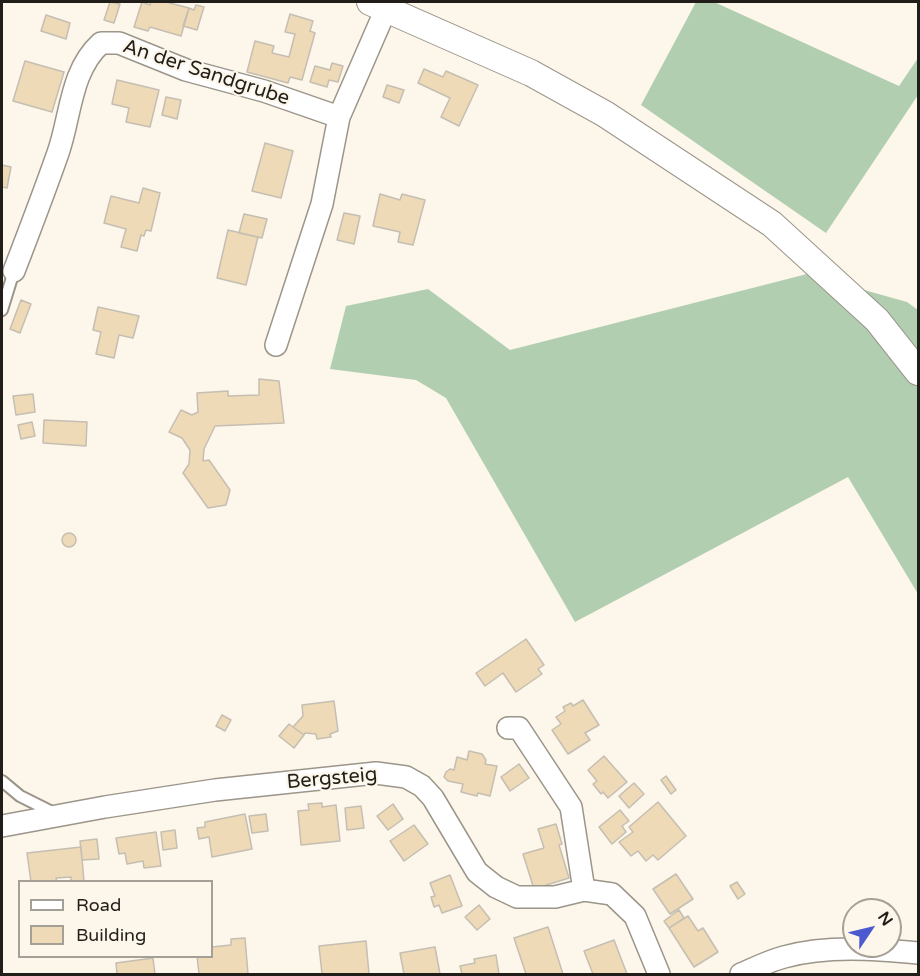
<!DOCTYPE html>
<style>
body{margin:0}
#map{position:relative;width:920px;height:976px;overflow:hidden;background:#fdf6ea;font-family:"Varela Round",sans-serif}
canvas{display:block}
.frame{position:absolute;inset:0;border:3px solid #211e1a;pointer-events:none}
.legend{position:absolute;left:18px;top:880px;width:195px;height:78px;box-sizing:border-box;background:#fdf6ea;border:2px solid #a5a097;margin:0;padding:8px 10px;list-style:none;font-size:18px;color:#211e1a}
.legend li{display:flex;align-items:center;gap:12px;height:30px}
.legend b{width:30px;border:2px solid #a5a097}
.north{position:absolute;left:842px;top:898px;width:60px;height:60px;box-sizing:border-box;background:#fdf6ea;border:2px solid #a5a097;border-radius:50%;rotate:55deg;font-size:16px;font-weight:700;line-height:24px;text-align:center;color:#211e1a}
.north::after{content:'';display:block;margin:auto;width:21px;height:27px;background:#4b5ad0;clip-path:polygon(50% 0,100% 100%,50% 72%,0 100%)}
</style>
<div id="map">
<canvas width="920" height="976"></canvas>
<div class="frame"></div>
<ul class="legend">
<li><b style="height:8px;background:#fff"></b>Road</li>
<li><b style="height:16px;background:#eedab7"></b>Building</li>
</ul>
<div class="north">N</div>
</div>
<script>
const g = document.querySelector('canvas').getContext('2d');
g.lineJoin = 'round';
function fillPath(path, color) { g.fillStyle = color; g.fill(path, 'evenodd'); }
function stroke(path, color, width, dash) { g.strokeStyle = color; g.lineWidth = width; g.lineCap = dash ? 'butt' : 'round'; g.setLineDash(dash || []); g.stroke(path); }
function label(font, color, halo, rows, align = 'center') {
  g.font = font + ' "Varela Round",sans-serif'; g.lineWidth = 4.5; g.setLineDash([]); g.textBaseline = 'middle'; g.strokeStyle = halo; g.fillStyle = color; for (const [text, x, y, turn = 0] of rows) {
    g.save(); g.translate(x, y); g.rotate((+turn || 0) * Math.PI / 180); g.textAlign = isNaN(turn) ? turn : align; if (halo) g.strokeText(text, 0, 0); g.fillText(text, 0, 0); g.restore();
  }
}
fillPath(new Path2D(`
 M696,2H714L899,86L918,58V95L826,233L641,105Z
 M807,274L907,302L918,310V594L848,477L575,622L446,398L416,380L330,369L346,306L428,289L510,350Z`), '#b2ceb0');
const building = new Path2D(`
 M110,2L120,4L114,23L104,20Z
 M142,2L150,5L151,2H166L189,8L181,36L150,27L148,31L134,27Z
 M196,5L204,7L197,30L183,26L189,8L194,10Z
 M290,14L313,21L310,31L315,33L302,80L290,77L288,83L247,72L255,41L274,46L272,53L289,57L295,34L285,32Z
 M46,15L70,23L66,39L41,31Z
 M25,61L64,72L52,112L13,101Z
 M332,63L343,66L338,82L329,80L327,87L310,82L315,66L330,70Z
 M424,69L443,77L446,71L478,85L459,126L441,117L450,98L418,83Z
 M117,80L159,90L150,127L126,122L129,108L112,104Z
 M387,85L404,90L399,103L383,97Z
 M166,97L181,100L177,119L162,115Z
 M265,143L293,151L281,198L252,191Z
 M2,165L11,167L7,188L2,187Z
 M143,188L160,193L151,231L146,230L144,236L141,235L137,251L121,247L126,229L104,223L111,196L139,203Z
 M380,194L400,200L402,194L425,200L413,245L398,242L400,232L373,226Z
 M344,213L360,216L354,244L337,240Z
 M244,214L267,219L262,238L239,233Z
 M228,230L258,237L246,285L217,278Z
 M21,300L31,304L20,333L10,329Z
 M98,307L139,316L133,338L119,335L114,358L96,354L101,332L93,330Z
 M259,379L279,381L284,423L215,426L204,449L203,461L209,460L230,490L226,505L208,508L183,473L189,464L190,450L182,438L169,432L181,410L192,415L198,412L197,393L228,391V396L259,395Z
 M33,394L35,412L16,415L13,396Z
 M44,420L87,422L86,446L43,443Z
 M32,422L35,436L21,439L18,425Z
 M62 540a7 7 0 1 1 14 0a7 7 0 1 1-14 0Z
 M526,639L544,665L538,669L542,674L516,692L503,673L485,686L476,673Z
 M583,700L599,725L585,733L590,740L568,754L552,730L561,724L556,717L565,711L563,707L571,703L573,706Z
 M334,701L338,731L330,734L331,737L317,739L316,734L305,733L304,735L293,727L303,716L302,705Z
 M222,715L231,720L225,731L216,726Z
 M289,724L304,735L294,748L279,736Z
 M469,751L482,754L486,760L485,764L497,766L490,796L478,793L477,796L461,792L463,784L448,781L444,777L446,772L450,769L454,770L457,757L467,760Z
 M604,756L627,782L608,798L603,792L601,794L593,784L597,781L588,770Z
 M519,764L529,778L510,791L501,777Z
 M666,776L676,790L671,794L661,780Z
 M634,783L644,794L629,808L619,796Z
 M658,802L686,836L658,860L653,855L646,861L638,851L631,856L619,842L633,832L629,827Z
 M322,803V807L336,805L340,841L301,845L298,811L309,810L308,804Z
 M393,804L403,819L388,830L377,816Z
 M361,806L364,828L347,830L345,808Z
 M620,810L629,821L622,826L626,832L612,844L599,827Z
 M245,814L252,849L212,857L209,837L199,839L197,828L205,827V822Z
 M266,814L268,831L252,833L249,816Z
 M556,824L562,844L559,845L569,878L534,889L523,854L544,848L538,829Z
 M414,825L428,844L404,861L390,841Z
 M175,830L177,848L163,850L161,832Z
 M156,832L161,866L144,868L143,861L127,864L125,853L119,854L116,838Z
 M97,839L99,859L82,860L80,841Z
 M81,847L84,882H71V877L56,878L57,882H31L27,853Z
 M676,874L693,899L670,914L653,889Z
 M450,875L462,906L442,913L439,905L434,907L431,897L435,896L430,883Z
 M737,882L745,894L738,899L730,886Z
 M479,905L490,919L477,930L465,917Z
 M679,910L684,918L669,928L664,921Z
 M688,916L698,931L703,928L718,952L694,967L669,928Z
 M548,927L563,974H526L514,938Z
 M245,938L248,974H199L197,956H212V947L231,945V939Z
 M614,940L627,974H593L584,951Z
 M366,941L369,974H322L319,946Z
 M435,947L440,974H404L400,953Z
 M496,955L499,974H462L460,966L475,963L474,959Z
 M153,958L155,974H117L116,963Z`);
fillPath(building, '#eedab7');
stroke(building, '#c5beb2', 1.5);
const service = new Path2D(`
 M2,310L14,271
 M2,781L20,796L56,814`);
const minor = new Path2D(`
 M14,271C29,232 44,193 58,153C71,116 70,71 101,43H119L186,70L264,91L339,117
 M276,345L322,204L339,117L386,9
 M508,728H519L571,807L584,890
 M2,826L105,807L215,790L376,773L406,777L422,786L433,798L477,872L496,887L517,897H555L584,890L612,894L635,916L659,974
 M741,974C755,968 769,961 784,957C827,945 875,949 918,953`);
const tertiary = new Path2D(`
 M370,2L531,73L605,114L772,224L877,320L918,372`);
stroke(service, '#9b958a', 14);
stroke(minor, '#9b958a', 24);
stroke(tertiary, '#9b958a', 28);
stroke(service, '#fff', 10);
stroke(minor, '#fff', 21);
stroke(tertiary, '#fff', 26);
label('20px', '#211e1a', '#fdf6ea', [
 ["An der Sandgrube",206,73,18],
 ["Bergsteig",332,779,-5]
]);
</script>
